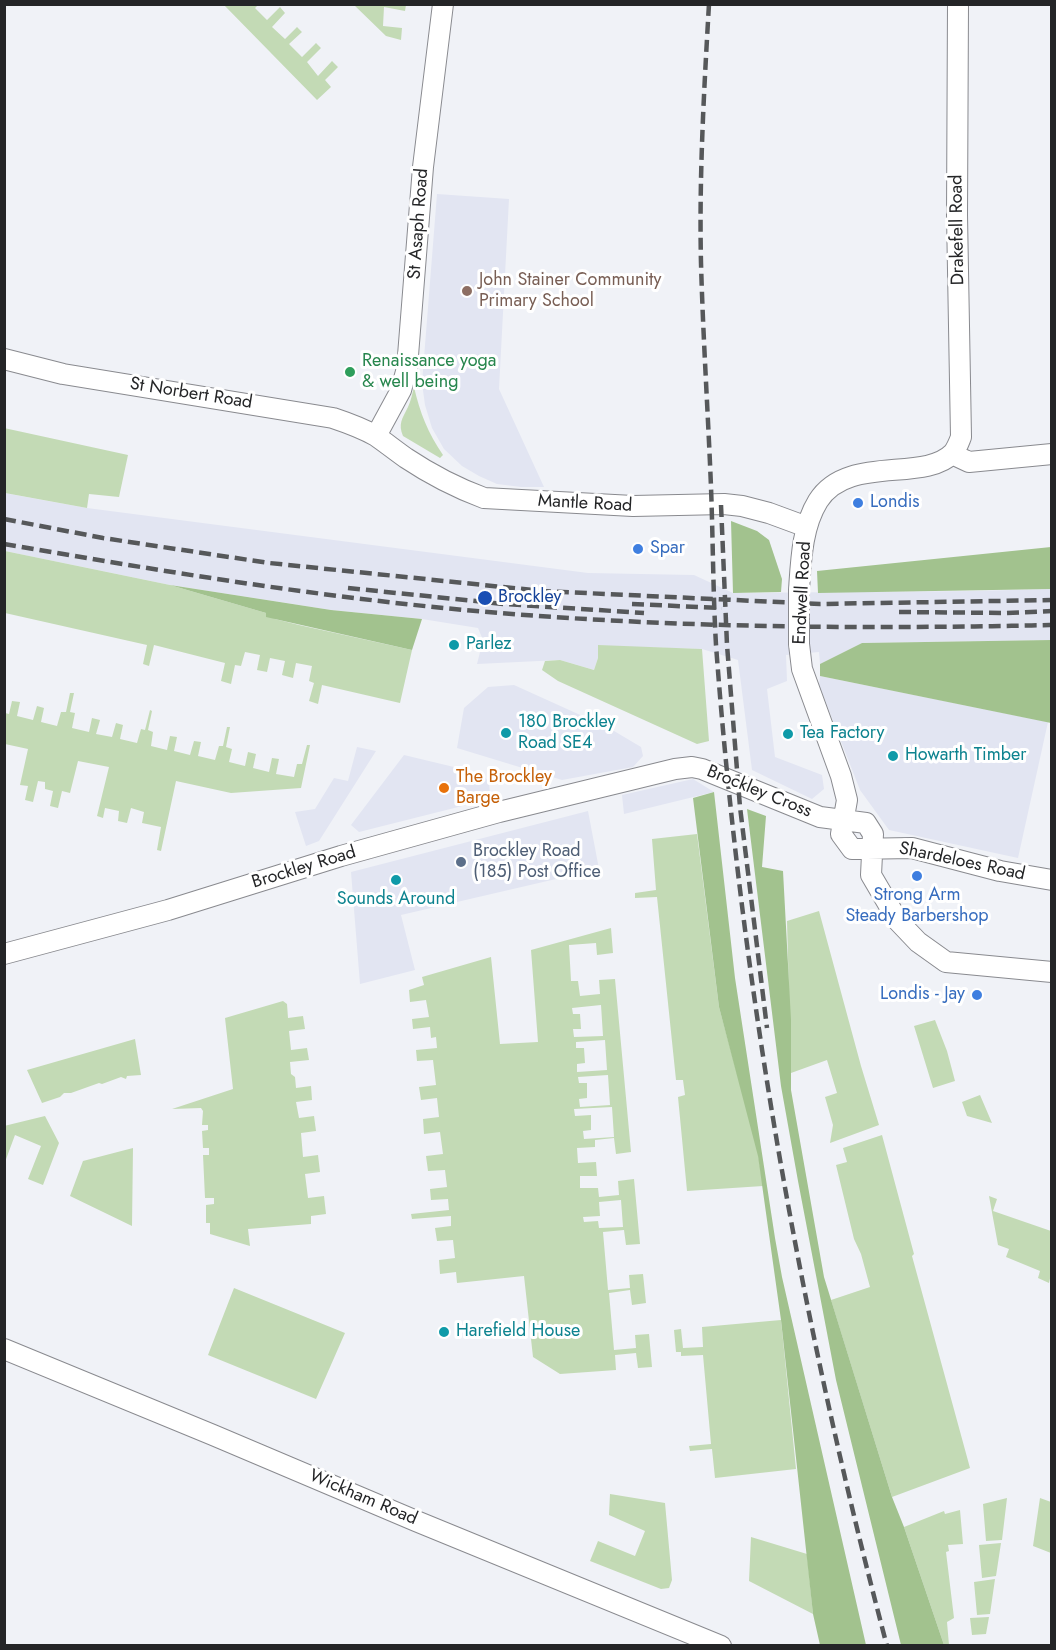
<!DOCTYPE html>
<style>
body{margin:0}
#map{position:relative;width:1056px;height:1650px;overflow:hidden;background:#f0f2f7;font-family:Jost,sans-serif}
canvas{display:block}
.frame{position:absolute;inset:0;border:6px solid #242527;pointer-events:none}
</style>
<div id="map">
<canvas width="1056" height="1650"></canvas>
<div class="frame"></div>
</div>
<script>
const g = document.querySelector('canvas').getContext('2d');
g.lineJoin = 'round';
function fillPath(path, color) { g.fillStyle = color; g.fill(path, 'evenodd'); }
function stroke(path, color, width, dash) { g.strokeStyle = color; g.lineWidth = width; g.lineCap = dash ? 'butt' : 'round'; g.setLineDash(dash || []); g.stroke(path); }
function label(font, color, halo, rows, align = 'center') {
  g.font = font + ' Jost,sans-serif'; g.lineWidth = 6; g.setLineDash([]); g.textBaseline = 'middle'; g.strokeStyle = halo; g.fillStyle = color; for (const [text, x, y, turn = 0] of rows) {
    g.save(); g.translate(x, y); g.rotate((+turn || 0) * Math.PI / 180); g.textAlign = isNaN(turn) ? turn : align; if (halo) g.strokeText(text, 0, 0); g.fillText(text, 0, 0); g.restore();
  }
}
fillPath(new Path2D(`
 M437,194L509,199L499,389L544,487H521L497,484L479,476L462,466L444,449L432,428L425,405L422,383Z
 M4,493L87,508L588,573L694,575L733,593L972,591L1051,589V640L862,643L820,664L819,652L786,655L787,681L767,689L775,757L822,775L824,789L812,799L752,770L738,660L702,649L598,646V658L594,670L560,660L477,664L483,640L478,628L422,619L331,610L170,585L5,551Z
 M820,676L1048,722L1018,858L889,830L860,790L819,685Z
 M514,685L609,728L641,747L643,756L633,767L562,780L457,748L464,708L488,687Z
 M357,747L376,751L319,841L306,846L295,812L315,809L334,778L348,781Z
 M404,755L483,774L489,783L490,794L482,801L359,832L351,825Z
 M693,779L714,792L624,814L622,795Z
 M588,811L599,869L401,915L415,970L360,984L351,872Z`), '#e2e5f2');
fillPath(new Path2D(`
 M224,5H258L255,8L267,20L280,7L285,13L272,27L285,39L297,27L302,32L289,44L302,57L316,43L321,48L307,62L318,76L332,61L338,67L325,80L331,87L317,100Z
 M354,5H406L405,11L384,7L383,26L402,28L401,40L386,36Z
 M414,387C420,413 428,433 443,455L440,458L403,436C398,424 402,419 408,407C411,401 412,394 414,387Z
 M4,428L128,455L119,497L89,494L87,508L5,493Z
 M5,551L170,585L266,613L275,619L299,625L412,650L400,703L322,685L318,704L309,701L314,683L309,681L312,666L296,663L293,678L282,675L285,661L270,658L267,672L257,670L260,655L245,652L241,666L235,665L231,684L221,681L225,663L154,645L149,666L143,664L147,645L5,613Z
 M598,645L702,649L709,741L697,744L558,681L542,670L545,661L560,660L594,670L598,658Z
 M70,693H74L70,712L75,713L72,728L89,732L92,718L100,720L96,734L112,737L116,723L123,725L120,739L137,743L141,729L145,730L150,710L152,711L148,730L153,732L151,746L167,750L170,736L177,737L174,751L190,755L194,741L201,742L198,756L215,760L219,746H223L227,727H230L226,747L232,749L229,762L245,766L248,752L256,754L253,768L269,772L272,758L279,759L276,774L294,777L297,764H302L307,745H310L301,788L231,793L176,781L161,851L157,850L161,827L142,823L144,812L131,808L127,823L118,821L119,811L105,808L103,818L97,816L109,767L78,761L70,793L62,791L58,808L50,806L53,791L45,789V782L38,781L33,802L25,800L28,786L20,785L28,749L5,744V713L9,714L12,701L20,702L17,716L33,720L37,706L44,708L41,722L57,726L61,712H66Z
 M697,834L719,1007L757,1147L763,1186L687,1191L678,1097L685,1095L683,1080H676L657,897L635,898V893L656,890L652,839Z
 M819,911L861,1066L879,1125L830,1143L833,1125L825,1097L837,1093L827,1060L791,1073L787,921Z
 M611,928L613,953L597,955L596,943L569,945L571,981H578L580,996L600,994L599,980L615,979L631,1152L616,1154L614,1138L595,1140V1147L577,1148L578,1163L596,1162L597,1176H580V1188H598L599,1197L619,1195L618,1181L634,1179L640,1244L626,1245L624,1230L603,1232L608,1290L630,1288L629,1275L643,1274L646,1303L632,1305L630,1290L609,1293L614,1350L636,1348L635,1335L649,1334L652,1367L638,1368L636,1353L615,1355L616,1370L560,1374L533,1357L524,1276L457,1283L456,1272L440,1274L439,1260L455,1258L453,1240L437,1241L435,1228L451,1226V1216L412,1219L411,1214L449,1210L448,1199L431,1200L430,1189L447,1187L445,1170L428,1171L426,1156L443,1154L440,1132L424,1134L423,1119L439,1117L437,1098L421,1100L419,1087L436,1085L433,1060L417,1061L416,1050L437,1048L436,1037L431,1038L430,1027L413,1029L412,1019L429,1017L426,1000L410,1002L409,990L424,985L422,977L491,957L500,1044L538,1042L531,950ZM601,1005L603,1036L574,1037L573,1029H581L580,1014H573L572,1008ZM605,1040L607,1070L577,1072V1064L585,1063L584,1048H576V1042ZM608,1075L610,1105L580,1107L579,1099L587,1098V1083H579L578,1077ZM612,1107L614,1137L584,1139L583,1131L591,1130V1115L575,1116L574,1109ZM621,1200L623,1227L599,1228L598,1221L584,1222L583,1217L600,1216L599,1202Z
 M283,1001L287,1004L288,1018L303,1016L305,1029L289,1031L291,1050L307,1048L309,1060L290,1062L291,1074L295,1077L296,1088L311,1086L312,1100L296,1102L299,1118L314,1116L316,1131L301,1133L303,1157L318,1155L320,1172L305,1174L308,1198L324,1196L326,1214L311,1216V1224L248,1229L250,1246L210,1234V1223H206V1205L214,1204V1198H205L203,1155H209V1148H203L202,1131L208,1130V1125H202L203,1111L201,1108L172,1109L233,1089L225,1018Z
 M935,1020L947,1051L955,1081L933,1088L914,1026Z
 M135,1039L141,1075L127,1076L126,1079L121,1077L102,1084L99,1083L71,1093H64L60,1097L42,1103L27,1070Z
 M980,1095L992,1123L967,1116L962,1102Z
 M45,1116L59,1143L43,1185L28,1179L41,1146L15,1135L5,1162L4,1126Z
 M882,1135L914,1254L912,1256L970,1468L892,1497L831,1300L870,1287L861,1254L854,1239L836,1165L847,1162L843,1148Z
 M133,1148L132,1226L70,1196L83,1161Z
 M989,1196L997,1199L993,1211L1051,1231V1274L1049,1283L1038,1278L1040,1271L1006,1257L1009,1249L998,1245Z
 M234,1288L345,1333L316,1399L208,1355Z
 M781,1320L796,1469L715,1478L712,1449L690,1451L689,1446L711,1444L703,1355L681,1356V1352H676L674,1330L681,1329L683,1348L703,1347L702,1327Z
 M610,1494L665,1503L672,1580L669,1588L661,1589L590,1561L598,1541L635,1556L645,1531L609,1515Z
 M1007,1498L1002,1540L986,1541L983,1504Z
 M1040,1498L1051,1502V1553L1033,1546Z
 M960,1510L963,1544L948,1545L949,1551L946,1552L954,1618L947,1622L949,1645H944L904,1527L944,1511L945,1514Z
 M751,1537L807,1554L813,1614L749,1581Z
 M1001,1543L996,1576L982,1578L979,1545Z
 M995,1579L990,1614L977,1615L974,1582Z
 M989,1617L986,1634L972,1635L970,1618Z`), '#c3dab5');
fillPath(new Path2D(`
 M731,521L757,531L769,540L782,579L781,592L733,593Z
 M1051,547V589L818,593L817,571Z
 M170,585L331,610L422,619L412,650L266,617V613Z
 M1051,640V723L820,676V664L862,643Z
 M714,792L735,978L775,1238L782,1277L866,1645H820L813,1614L781,1320L758,1156L719,1007L693,798Z
 M747,809L766,816L762,867L783,871L791,1020V1090L824,1277L892,1497L904,1527L944,1645H901L836,1380L798,1181L781,1086Z`), '#a2c28e');
const secondary = new Path2D(`
 M4,359L63,374L333,418C348,423 362,428 376,436C386,443 396,451 406,458C430,474 457,488 484,498L633,506L724,504L742,506L769,513L807,527
 M376,436L401,390L407,368L423,167L443,4
 M952,454L969,462L1052,454
 M799,590C801,560 802,527 818,501C847,454 924,483 953,453C957,448 959,442 961,437L957,215L958,4
 M799,644L802,669L841,776L847,800L841,834L852,849L912,848L1000,871L1052,880
 M4,954L168,910L341,856L499,812L675,769L692,767L702,769L820,817L866,823L873,834L871,875L898,921L918,942L946,962L1052,972
 M4,1349L213,1435L416,1521L721,1646`);
stroke(secondary, '#898a8f', 22);
stroke(secondary, '#fff', 20);
stroke(new Path2D(`
 M709,4C704,90 699,177 701,263C703,337 708,412 711,487C713,540 713,593 716,645C741,983 800,1318 887,1646
 M721,505L727,645L740,807L767,1028
 M4,519L103,538L269,563L542,591L820,604L1052,600
 M4,544C173,573 342,601 512,614C692,628 872,629 1052,625
 M348,588L504,604L644,613
 M632,604L722,608
 M899,612L1005,613L1052,611`), '#56585a', 4.5, [12, 6]);
const secondaryBridge = new Path2D(`
 M799,644V590`);
stroke(secondaryBridge, '#898a8f', 22, []);
stroke(secondaryBridge, '#fff', 20);
for (const [x, y, r, color] of [
 [467,291,6,"#8d6e63"],
 [350,372,6,"#2e9e5b"],
 [858,503,6,"#3f7fe0"],
 [638,549,6,"#3f7fe0"],
 [485,598,8,"#1a4fb4"],
 [454,645,6,"#0f9aa8"],
 [506,733,6,"#0f9aa8"],
 [788,734,6,"#0f9aa8"],
 [893,756,6,"#0f9aa8"],
 [444,788,6,"#e8710a"],
 [461,862,6,"#5c6f8a"],
 [917,876,6,"#3f7fe0"],
 [396,880,6,"#0f9aa8"],
 [977,995,6,"#3f7fe0"],
 [444,1332,6,"#0f9aa8"]
]) { const dot = new Path2D(); dot.arc(x, y, r, 0, 2 * Math.PI); g.fillStyle = color; g.fill(dot); stroke(dot, '#fff', 2); }
label('18px', '#242527', '#fff', [
 ["St Asaph Road",419,224,-86],
 ["Drakefell Road",958,230,-91],
 ["St Norbert Road",191,394,9],
 ["Mantle Road",585,504,3],
 ["Endwell Road",803,593,-87],
 ["Brockley Cross",759,792,22],
 ["Shardeloes Road",962,862,12],
 ["Brockley Road",304,868,-17],
 ["Wickham Road",363,1498,23]
]);
label('18px', '#785e54', '#fff', [
 ["John Stainer Community",479,281],
 ["Primary School",479,302]
], 'left');
label('18px', '#27864d', '#fff', [
 ["Renaissance yoga",362,362],
 ["& well being",362,383]
], 'left');
label('18px', '#366cbe', '#fff', [
 ["Londis",870,503],
 ["Spar",650,549],
 ["Strong Arm",917,896,"center"],
 ["Steady Barbershop",917,917,"center"],
 ["Londis - Jay",965,995,"right"]
], 'left');
label('18px', '#164399', '#fff', [
 ["Brockley",498,598]
], 'left');
label('18px', '#0d838f', '#fff', [
 ["Parlez",466,645],
 ["180 Brockley",518,723],
 ["Road SE4",518,744],
 ["Tea Factory",800,734],
 ["Howarth Timber",905,756],
 ["Sounds Around",396,900,"center"],
 ["Harefield House",456,1332]
], 'left');
label('18px', '#c56008', '#fff', [
 ["The Brockley",456,778],
 ["Barge",456,799]
], 'left');
label('18px', '#4e5e75', '#fff', [
 ["Brockley Road",473,852],
 ["(185) Post Office",473,873]
], 'left');
</script>
